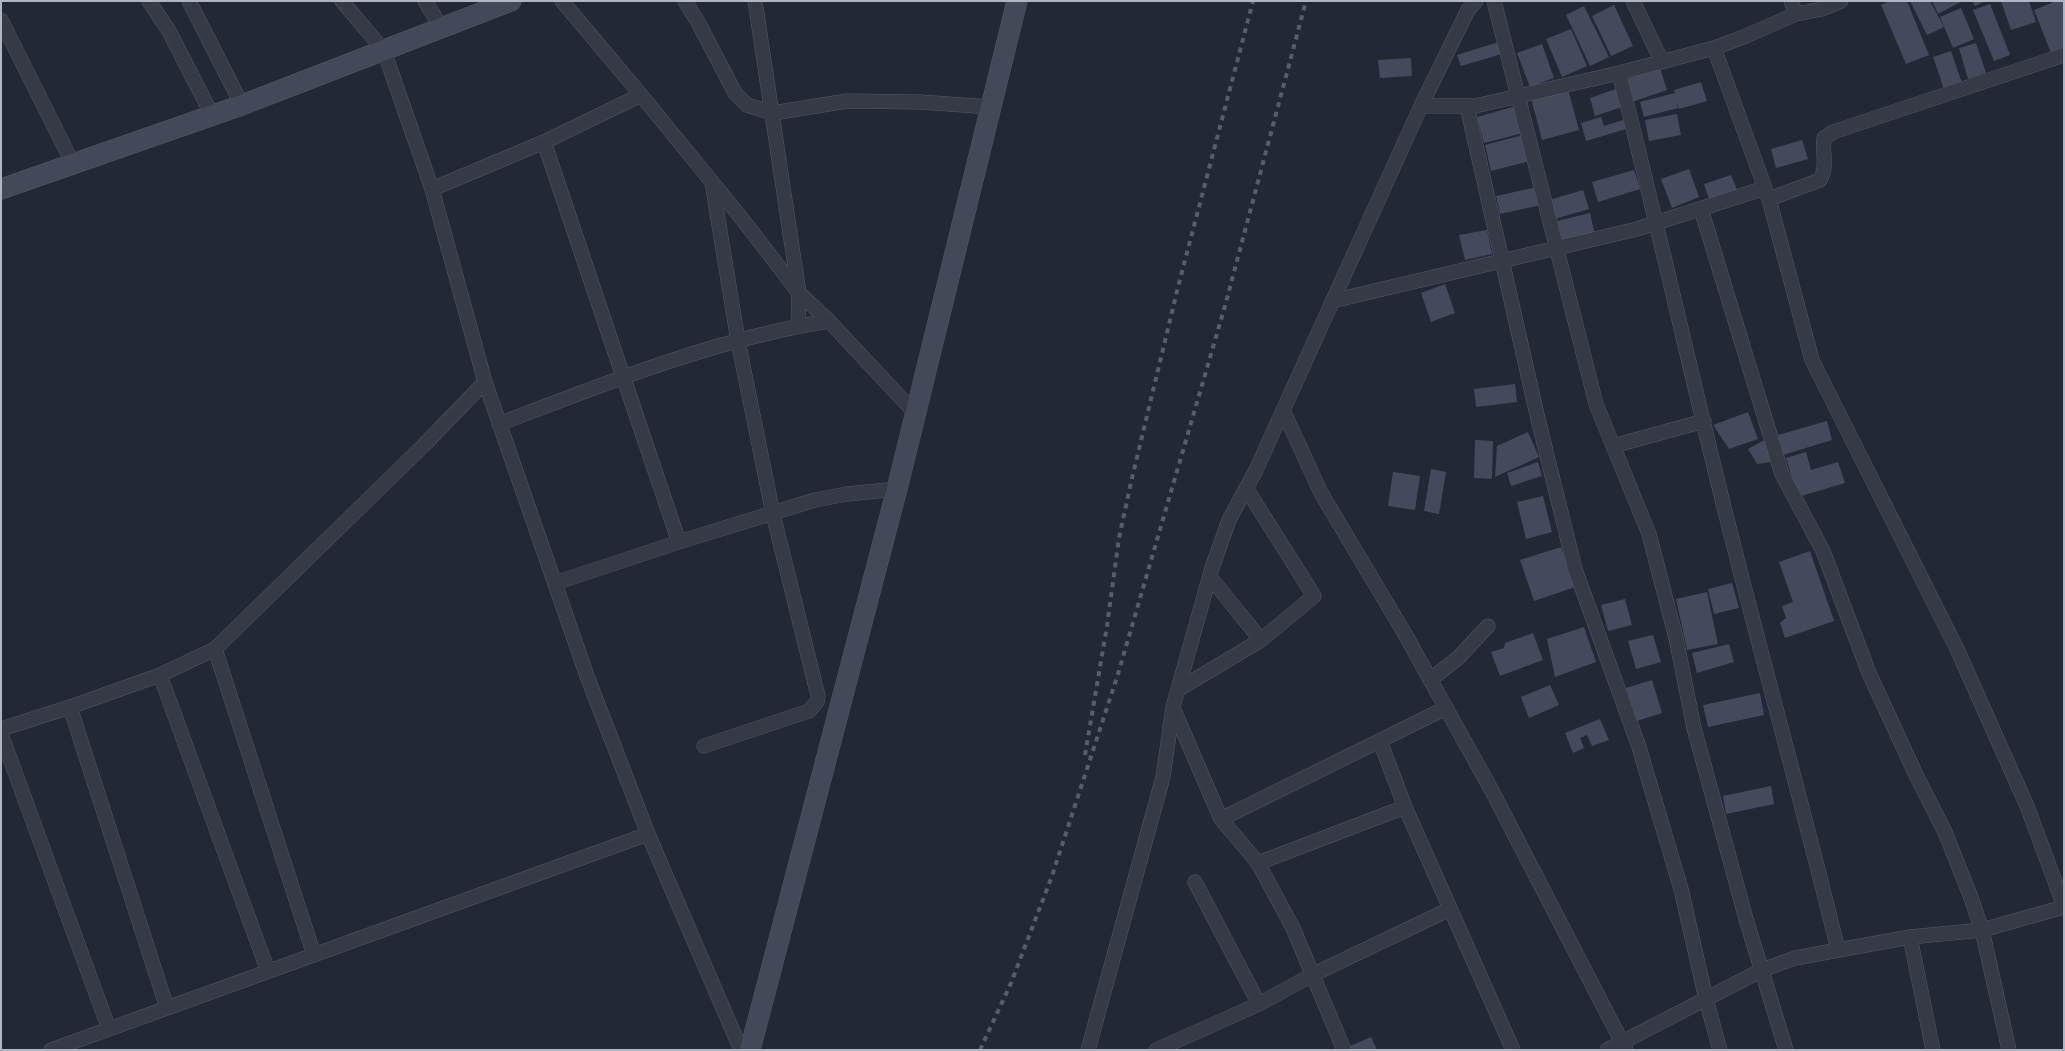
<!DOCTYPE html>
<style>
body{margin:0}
#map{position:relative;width:2065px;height:1051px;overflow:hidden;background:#232836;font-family:"DM Sans",sans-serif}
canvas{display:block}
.frame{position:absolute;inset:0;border:2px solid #b0b5c3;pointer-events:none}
</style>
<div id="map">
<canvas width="2065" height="1051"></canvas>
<div class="frame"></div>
</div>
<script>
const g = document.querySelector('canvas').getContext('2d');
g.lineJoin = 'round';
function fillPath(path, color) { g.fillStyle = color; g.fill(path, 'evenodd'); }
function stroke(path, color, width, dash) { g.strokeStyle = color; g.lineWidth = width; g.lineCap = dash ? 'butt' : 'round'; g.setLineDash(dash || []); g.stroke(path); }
fillPath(new Path2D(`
 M1890,1H1907L1929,55L1906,64L1881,5Z
 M1910,1H1930L1944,27L1927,35Z
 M1932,1H1962L1938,14Z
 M1972,1H1986L1975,6Z
 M2001,1H2029L2036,22L2011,30Z
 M2056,1H2064V48L2051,53L2034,10Z
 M1990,4L2010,55L1994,61L1973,10Z
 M1614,5L1633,46L1611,56L1592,16Z
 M1584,6L1609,57L1590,66L1566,15Z
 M1961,8L1974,39L1953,48L1940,17Z
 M1571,29L1587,66L1562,77L1546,39Z
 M1502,41L1505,53L1461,66L1457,55Z
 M1976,43L1986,73L1968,79L1959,48Z
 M1542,44L1554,78L1530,87L1517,53Z
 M1951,51L1962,83L1944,89L1933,57Z
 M1411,58L1412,76L1380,78L1378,60Z
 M1660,68L1667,90L1632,102L1624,80Z
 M1701,82L1707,101L1679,109L1677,101L1678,108L1644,117L1640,102L1675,93L1674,90Z
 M1568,89L1579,130L1542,140L1531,98Z
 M1616,89L1622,107L1595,116L1590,98Z
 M1516,106L1523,133L1484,143L1477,117Z
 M1677,114L1681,135L1649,141L1645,120Z
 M1601,117L1604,126L1623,120L1626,129L1586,141L1581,123Z
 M1523,135L1530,161L1491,171L1485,145Z
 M1802,140L1808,159L1776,168L1771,149Z
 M1689,169L1699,197L1672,208L1661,179Z
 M1634,170L1640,189L1598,202L1592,182Z
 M1731,175L1738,192L1710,202L1704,184Z
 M1537,187L1541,205L1500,214L1496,196Z
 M1583,190L1589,209L1555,219L1549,200Z
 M1590,213L1595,235L1563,243L1557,221Z
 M1487,230L1492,254L1465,260L1459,235Z
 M1445,284L1455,313L1431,322L1421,293Z
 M1515,384L1517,402L1476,407L1474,389Z
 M1748,412L1758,439L1729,449L1713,425Z
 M1827,421L1832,440L1783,455L1778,435Z
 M1528,432L1539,457L1495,477L1497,446Z
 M1766,439L1772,462L1757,464L1748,449Z
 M1475,440L1493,441L1492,479L1474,478Z
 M1806,452L1811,470L1838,462L1845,483L1798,497L1786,458Z
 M1538,462L1542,476L1511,486L1507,473Z
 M1431,469L1446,472L1439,514L1424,511Z
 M1393,472L1420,476L1415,510L1388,506Z
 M1543,496L1552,532L1526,539L1517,502Z
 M1561,547L1575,587L1534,601L1520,560Z
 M1810,551L1834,621L1785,638L1780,623L1786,618L1782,606L1793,602L1779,562Z
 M1732,583L1739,608L1714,614L1708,589Z
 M1707,592L1718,644L1687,650L1676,599Z
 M1625,599L1632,625L1608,631L1601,605Z
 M1584,627L1596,662L1555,677L1547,639Z
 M1533,633L1543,660L1500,676L1491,652L1504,648L1505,643Z
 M1653,635L1661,662L1636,669L1628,641Z
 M1729,644L1734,662L1697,673L1692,653Z
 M1652,680L1662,713L1637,721L1626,688Z
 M1550,685L1559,705L1529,718L1521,697Z
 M1760,693L1764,715L1708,727L1703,705Z
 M1600,719L1609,740L1592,746L1587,735L1580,738L1584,748L1573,753L1565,733Z
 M1771,786L1774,804L1726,814L1723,796Z
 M1371,1037L1377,1050H1349L1348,1047Z`), '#444a5b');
const street = new Path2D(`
 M149,1L169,31L212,115
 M189,1L242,105
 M342,1L384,51L432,189L485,382L587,676L648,834L741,1050
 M425,1L441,27
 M562,1L641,95L743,220L799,293L829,321L916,414
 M685,1L699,24L735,93L747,105L773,113L847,101L920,102L991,107
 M755,1L799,293L798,326
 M1494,1L1596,404L1649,534L1676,638L1694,728L1746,919L1786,1050
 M1633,1L1661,60
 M1791,1L1796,14
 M1,20L73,164
 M1714,48L1769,199L1812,360L1957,649L2027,806L2064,906
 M1619,73C1657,221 1690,371 1727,519C1763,663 1803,806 1838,950
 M1421,106L1468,10L1476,1
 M1467,106L1538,419L1575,569L1639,747L1681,889L1706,999L1720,1050
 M544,142L679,542
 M432,189L544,142L641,95
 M1769,199L1820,180C1828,166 1822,153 1824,138L1833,132L2064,55
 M1701,209L1782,474L1823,551L1869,673L1916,775L1945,832L1970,895L1982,930L2009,1050
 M1332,301L1637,229L1765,188
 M1283,410L1321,493L1405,634L1492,791L1626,1050
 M499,424C606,383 715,339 829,321
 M1613,446L1704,421
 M1210,577L1261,640L1314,596L1246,488
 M555,583L679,542L815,500L847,494L897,489
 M215,649L314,955
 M160,675L268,971
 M1430,680L1458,658L1488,626
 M1179,689L1261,640
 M70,707L167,1008
 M1173,708L1221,819L1258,863L1293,928L1344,1050
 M1,729L70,707L160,675L215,649L424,445L485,382
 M1,734L109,1029
 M1380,741L1405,807L1513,1050
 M704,746L809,711L817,702L818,696L773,514L738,341L712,182
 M1221,819L1446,708
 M1258,863L1405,807
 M1195,882L1259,1004
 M1910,937L1933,1050
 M51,1050L648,834
 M1088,1050L1163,777L1173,707L1212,568L1229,520L1256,470L1421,106H1475L1619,73L1714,48L1746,36L1796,14L1822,9L1841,1
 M1156,1050L1259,1004L1312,975L1450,909
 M1607,1050L1762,970L1795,958L1910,937L1982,930L2064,907`);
const secondary = new Path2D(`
 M1,189L242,105L511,1
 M750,1050L897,489L1017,1`);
stroke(street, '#535865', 15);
stroke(secondary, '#535865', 21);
stroke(street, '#363a47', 14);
stroke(secondary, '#444959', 20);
stroke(new Path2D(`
 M1085,755L1107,626L1119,538L1132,478L1178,287L1253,1
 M980,1050L1011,983L1052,876L1118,674L1225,306L1306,1`), '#585d6e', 4, [5, 5]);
</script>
